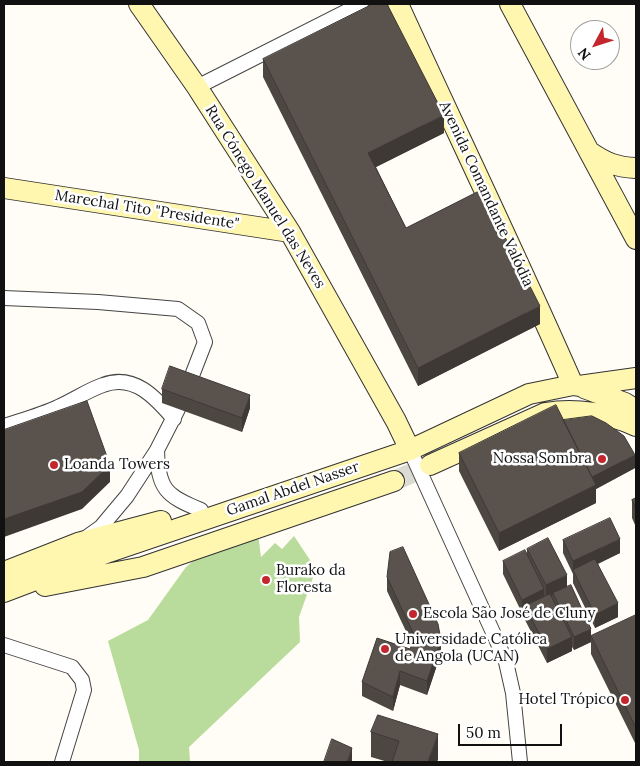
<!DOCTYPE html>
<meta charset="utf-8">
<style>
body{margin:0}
#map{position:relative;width:640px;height:766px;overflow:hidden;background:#fffdf5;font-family:Lora,serif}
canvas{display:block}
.frame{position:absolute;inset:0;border:5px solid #111;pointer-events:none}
.north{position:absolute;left:570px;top:20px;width:50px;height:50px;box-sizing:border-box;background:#fff;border:1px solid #a0a0a0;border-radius:50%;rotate:230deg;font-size:14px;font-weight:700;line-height:20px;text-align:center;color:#111}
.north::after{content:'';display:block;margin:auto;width:18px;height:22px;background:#c4262e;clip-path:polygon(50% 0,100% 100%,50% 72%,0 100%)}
.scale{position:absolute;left:458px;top:724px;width:104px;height:22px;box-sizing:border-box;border:2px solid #111;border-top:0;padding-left:6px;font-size:15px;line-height:18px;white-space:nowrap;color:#111;-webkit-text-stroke:4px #fff;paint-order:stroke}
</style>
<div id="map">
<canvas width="640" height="766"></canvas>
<div class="frame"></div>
<div class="north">N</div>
<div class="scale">50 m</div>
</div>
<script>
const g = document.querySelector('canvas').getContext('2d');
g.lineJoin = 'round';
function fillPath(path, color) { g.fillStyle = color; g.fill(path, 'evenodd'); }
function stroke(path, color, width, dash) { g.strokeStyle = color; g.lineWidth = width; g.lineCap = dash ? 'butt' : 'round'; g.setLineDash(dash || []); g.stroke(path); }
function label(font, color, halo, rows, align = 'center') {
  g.font = font + ' Lora,serif'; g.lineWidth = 5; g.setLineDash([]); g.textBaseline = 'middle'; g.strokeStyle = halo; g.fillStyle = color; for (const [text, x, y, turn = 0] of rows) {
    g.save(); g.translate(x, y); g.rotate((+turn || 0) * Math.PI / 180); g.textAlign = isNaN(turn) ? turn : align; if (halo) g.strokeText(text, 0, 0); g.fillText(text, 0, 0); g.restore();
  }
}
fillPath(new Path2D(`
 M258,534L261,557L275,543L282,549L294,536L316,569L299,617L300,642L189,747L190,762H139V750L108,641L148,620L186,567L216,542Z`), '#b9dc9c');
stroke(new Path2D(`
 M394,481L430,465`), '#dbdad3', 20, [20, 10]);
const street = new Path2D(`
 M197,87L361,4
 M4,298L98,302L178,309L198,323L205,342L188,386
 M4,426C22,420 41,415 58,407C74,400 88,390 103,385C134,373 156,398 174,419
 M157,450C158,489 166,496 201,510
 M410,450L496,639L506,662L513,693L520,762
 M87,537L101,527L127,496L157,450L178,409
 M4,645L72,667L82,680L84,690L62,762`);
const secondary = new Path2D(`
 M139,4L197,87L290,232L396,421L410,450
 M398,4C456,131 517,257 573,385
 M510,4L636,239
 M590,152C606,163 616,167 636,168
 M4,188L290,232
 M584,388L625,403L636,410
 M430,465L545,413C576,408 609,413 636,426
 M4,572L78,543L161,521
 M45,586L143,567L394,481
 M4,592L109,552L410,450L529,394L573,385L579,386L636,378`);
stroke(street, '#444', 16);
stroke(secondary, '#333', 22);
stroke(street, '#fff', 14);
stroke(secondary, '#fff6b0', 20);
fillPath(new Path2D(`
 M263,59L444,133L376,167L406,228L540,324L418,386L263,77Z
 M162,389L250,408L242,432L162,403Z
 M563,420L635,468L596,489V503L499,551L459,471V453Z
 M636,498V527L632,518V500Z
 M563,540L620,553L598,564L618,617L595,628L573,583V574L563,553Z
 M527,549L567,586L591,642L574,650L572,647V651L547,663L525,620V612L522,613L503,574V561L527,553Z
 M387,577L441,653L427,695L400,685L393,711L362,696V682L410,649L412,644L387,591Z
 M636,615V745L591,654V636Z
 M378,715L438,759L437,762H388L371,757V732Z`), '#4d4742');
fillPath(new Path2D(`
 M444,115V133L368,171V153Z
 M540,306V324L418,386V368Z
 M250,395V408L242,432V418Z
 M635,455V468L596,489V503L499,551V533L590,478Z
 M110,465V482L82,509L4,537V519Z
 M620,539V553L575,574L573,570V561Z
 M567,575V588L553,593V595L546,599V585Z
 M544,589V603L525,606V612L522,613V600Z
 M618,603V617L595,628V615Z
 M591,629V642L574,650V637Z
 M572,637V651L547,663V649Z
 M441,640V653L427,695V681Z
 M400,671V685L393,711V697Z
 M438,734V759L437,762H428Z
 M352,748V762H347Z`), '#3f3936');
const building = new Path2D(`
 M373,4H387L444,115L368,153L406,228L481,190L540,306L418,368L263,59Z
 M170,366L250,395L242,418L162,389Z
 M87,401L110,465L82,492L4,519V430Z
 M556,405L596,485L499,533L459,453Z
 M592,416L606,423L624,436L635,455L592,477L563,420Z
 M636,498V509L632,500Z
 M610,518L620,539L573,561L563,540Z
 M548,538L567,575L546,585L527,549Z
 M403,547L438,624L441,640L427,681L400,671L393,697L362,682L377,638L410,649L415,637L387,577L390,552Z
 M525,550L544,589L522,600L503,561Z
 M595,559L618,603L595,615L573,570Z
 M571,585L591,629L574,637L553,593Z
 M550,594L572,637L547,649L525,606Z
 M636,615V728L591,636Z
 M378,715L438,734L428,762H392L399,741L371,732Z
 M332,739L352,748L347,762H324Z`);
fillPath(building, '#5a524d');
stroke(building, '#3f3936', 1);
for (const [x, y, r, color] of [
 [602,459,5,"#c4262e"],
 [54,465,5,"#c4262e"],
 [266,580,5,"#c4262e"],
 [413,614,5,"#c4262e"],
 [385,649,5,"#c4262e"],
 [625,700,5,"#c4262e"]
]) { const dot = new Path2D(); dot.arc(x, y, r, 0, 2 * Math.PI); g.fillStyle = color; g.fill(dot); stroke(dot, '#fff', 2); }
label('15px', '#111', '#fff', [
 ["Avenida Comandante Valódia",486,194,65],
 ["Rua Cónego Manuel das Neves",265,197,58],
 ["Marechal Tito \"Presidente\"",147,210,9],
 ["Gamal Abdel Nasser",293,489,-19]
]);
label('15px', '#111', '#fff', [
 ["Nossa Sombra",592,459,"right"],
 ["Loanda Towers",64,465],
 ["Burako da",276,571],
 ["Floresta",276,588],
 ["Escola São José de Cluny",423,614],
 ["Universidade Católica",395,640],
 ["de Angola (UCAN)",395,657],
 ["Hotel Trópico",615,700,"right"]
], 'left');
</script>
